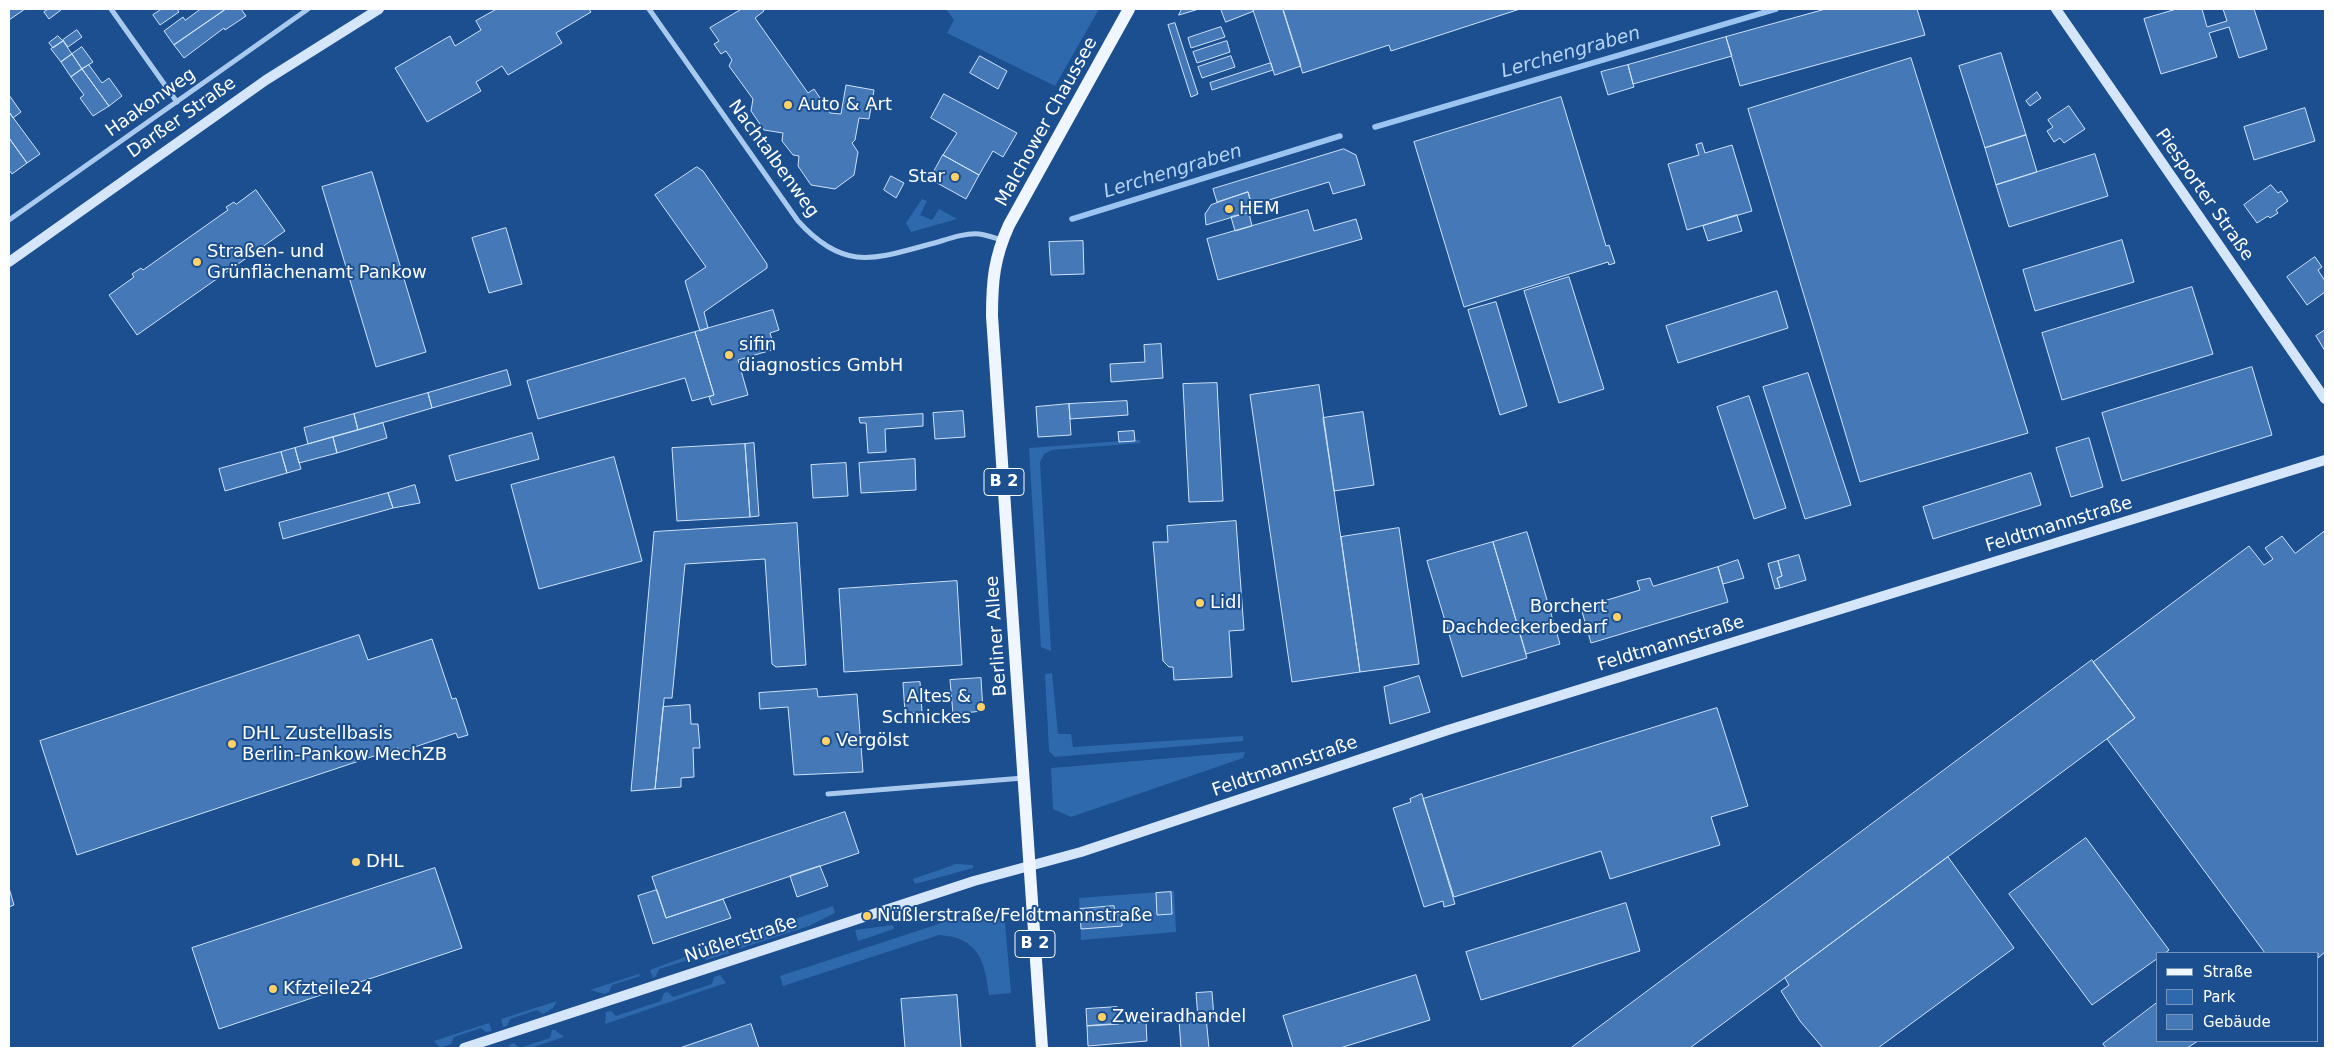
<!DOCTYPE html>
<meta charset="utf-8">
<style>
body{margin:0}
#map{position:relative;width:2334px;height:1057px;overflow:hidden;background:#1b4f8f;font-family:"DejaVu Sans",sans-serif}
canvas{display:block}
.frame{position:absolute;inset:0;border:10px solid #fff;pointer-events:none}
.legend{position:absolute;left:2156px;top:952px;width:162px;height:90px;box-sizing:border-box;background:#1b4f8f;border:1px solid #7695bc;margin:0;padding:6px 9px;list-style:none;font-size:15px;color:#fff}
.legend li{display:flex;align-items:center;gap:10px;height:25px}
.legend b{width:25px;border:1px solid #7695bc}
</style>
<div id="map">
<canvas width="2334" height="1057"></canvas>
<div class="frame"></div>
<ul class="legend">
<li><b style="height:6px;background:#f0f6ff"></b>Straße</li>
<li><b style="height:14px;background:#2e69ad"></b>Park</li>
<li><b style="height:14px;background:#4478b7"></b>Gebäude</li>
</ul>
</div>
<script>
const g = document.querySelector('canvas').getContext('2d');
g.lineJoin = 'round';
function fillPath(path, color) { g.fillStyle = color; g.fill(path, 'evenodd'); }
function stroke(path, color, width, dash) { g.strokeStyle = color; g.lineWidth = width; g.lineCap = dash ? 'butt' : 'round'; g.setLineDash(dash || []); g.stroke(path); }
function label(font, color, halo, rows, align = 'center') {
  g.font = font + ' "DejaVu Sans",sans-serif'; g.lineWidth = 4; g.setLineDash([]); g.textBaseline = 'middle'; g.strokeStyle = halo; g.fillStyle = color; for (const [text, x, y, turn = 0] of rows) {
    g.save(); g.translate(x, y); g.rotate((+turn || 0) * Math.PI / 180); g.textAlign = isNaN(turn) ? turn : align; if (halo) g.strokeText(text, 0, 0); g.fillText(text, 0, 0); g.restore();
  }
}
fillPath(new Path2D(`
 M946,9H1099L1055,86L947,33L954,20Z
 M922,199L927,201L920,215L932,220L939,209L957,219L911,232L906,223Z
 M1135,440H1140V443L1052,450L1044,454L1040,462L1051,651L1041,647L1029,448Z
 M1052,673L1058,734H1071L1073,747L1243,736V741L1055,757L1049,751L1045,674Z
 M1245,752L1243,758L1071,817L1053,809L1051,768Z
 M956,864L973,865V868L915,884L913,879Z
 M1174,891L1176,932L1081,940L1079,898Z
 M833,906L835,913L809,926L739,949L736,939Z
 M981,910L1005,922L1011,993L989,995C985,961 978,937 939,935L783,986L780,976Z
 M893,925L894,929L858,941L855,930Z
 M725,942L729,953L706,960L701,956L659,969L656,976L653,978L650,970Z
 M639,974L640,976L612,985L609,992L604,994L590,990Z
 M720,975L726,983L605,1024L606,1012L611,1011L616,1016L661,1001L664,993L668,992L673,997L712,984L714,977Z
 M557,1001L553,1008L543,1014L537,1010L510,1019L507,1026L503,1027L501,1019Z
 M489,1023L492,1031L486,1032L481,1028L454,1037L451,1044L440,1048L434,1041Z
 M552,1030H555L564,1037L530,1048H510L509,1045L514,1043L519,1048L550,1038Z`), '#2e69ad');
stroke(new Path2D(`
 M1375,127L1776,9
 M1072,219L1340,136`), '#9cc4f0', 5.5);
const building = new Path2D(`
 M9,9H25L9,20Z
 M49,9H60L61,10L49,19L44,12Z
 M162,9H177L179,12L160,25L153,15Z
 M201,9H226L174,45L164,31L183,17L185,20Z
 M226,9H241L246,16L225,30L224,28L184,58L174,45Z
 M497,9H589L591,12L556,33L562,43L508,75L502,66L476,82L481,91L427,122L395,68L450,36L455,46L481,30L476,21Z
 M742,9H763L764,11L755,18L808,93L814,89L830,113L841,114L846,85L874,90L869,119L859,118L855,140L852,143L858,152L854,175L835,189L811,185L798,166L799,156L793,155L782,141L783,133L764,130L751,111L753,99L729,66L732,60L726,51L721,54L714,44L719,41L710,28Z
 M1182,9H1199L1179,15Z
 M1221,9H1253L1254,11L1226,22Z
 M1253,9H1283L1301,66L1275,75Z
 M1283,9H1520L1391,51L1389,45L1303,73Z
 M1826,9H1917L1925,35L1740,86L1726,37Z
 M2177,9H2202L2207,27L2227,21L2223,9H2254L2267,49L2239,58L2229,27L2209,33L2217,57L2161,74L2144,19Z
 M1175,23L1198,94L1191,97L1168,25Z
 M1221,27L1225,37L1191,48L1188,38Z
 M77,30L82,37L68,47L63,40Z
 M58,36L63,41L53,48L49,43Z
 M1726,37L1732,56L1633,84L1628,65Z
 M63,41L72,54L61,62L51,49Z
 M1227,41L1230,52L1197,63L1193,52Z
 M82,47L93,62L82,69L72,54Z
 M2001,53L2026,135L1985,148L1959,66Z
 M72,54L82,69L71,77L61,62Z
 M980,56L1007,71L998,89L970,73Z
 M1231,56L1235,67L1202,78L1198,67Z
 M1911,58L2028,433L1860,482L1748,109Z
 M1271,63L1273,70L1212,90L1210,83Z
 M89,65L102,83L109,78L122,96L109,106L82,69Z
 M1628,65L1634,87L1608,95L1601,72Z
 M82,69L109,106L93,116L80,98L84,95L71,77Z
 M2037,92L2041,98L2030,106L2026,101Z
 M944,94L1017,133L1003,157L993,151L979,175L943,155L957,133L931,118Z
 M9,95L21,112L13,118L9,112Z
 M1561,97L1606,246L1609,245L1615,263L1609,265L1608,262L1464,307L1414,142Z
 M2069,106L2085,129L2064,143L2060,138L2054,142L2047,131L2053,127L2048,120Z
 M2305,108L2315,141L2254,160L2244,127Z
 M9,112L40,154L27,163L9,138Z
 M2026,135L2037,172L1996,185L1985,148Z
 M9,138L27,163L12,174L9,170Z
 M1702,143L1705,153L1732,145L1752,211L1687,230L1668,164L1699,155L1696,145Z
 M1344,149L1356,155L1365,185L1333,194L1329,182L1252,205L1248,192L1217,202L1213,189Z
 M2095,154L2108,196L2009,227L1996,185Z
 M943,155L979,175L966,199L930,179Z
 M697,167L703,171L767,264V268L704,312L708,328L700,331L685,281L706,267L655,195Z
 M372,172L426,352L376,367L322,187Z
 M891,176L904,183L896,198L884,190Z
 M2271,185L2278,193L2281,191L2288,201L2276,210L2278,213L2270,218L2268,216L2257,223L2244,205Z
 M256,190L285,231L137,335L109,295L134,277L132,274L141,268L143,270L228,210L226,207L234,202L236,204Z
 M1248,192L1253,211L1206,225L1205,214L1211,205Z
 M1308,210L1314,231L1356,219L1362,239L1218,280L1207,239Z
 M1249,213L1252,226L1235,231L1231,217Z
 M1737,215L1742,231L1708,241L1703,226Z
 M506,228L522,284L489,293L472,238Z
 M2122,240L2134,282L2035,311L2023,270Z
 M1083,241L1084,274L1051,275L1049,242Z
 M2315,257L2322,267L2318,270L2325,281V292L2307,305L2287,277Z
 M1569,277L1604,389L1559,403L1524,291Z
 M2192,287L2213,354L2062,400L2042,333Z
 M1777,291L1788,328L1678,363L1666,326Z
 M1496,302L1527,406L1500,415L1468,310Z
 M773,310L779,330L770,333L775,349L738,360L748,395L712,405L709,397L714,395L695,332Z
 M2325,330V351L2316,336Z
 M695,332L714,395L692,401L685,378L538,419L527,381Z
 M1161,344L1163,378L1111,382L1110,364L1145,362L1144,345Z
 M2252,367L2272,435L2122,481L2102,413Z
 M507,370L511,385L432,408L428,393Z
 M1808,373L1851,505L1805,519L1763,387Z
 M1217,383L1223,501L1189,502L1183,384Z
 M1319,385L1360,672L1292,682L1250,395Z
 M428,393L432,408L358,430L354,414Z
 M1749,396L1786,508L1754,519L1717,407Z
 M1127,401L1128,415L1070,419L1069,404Z
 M1069,404L1071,435L1038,437L1036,407Z
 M963,411L965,437L935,439L933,413Z
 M1363,412L1374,485L1334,491L1323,418Z
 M354,414L358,430L308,444L304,428Z
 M923,414V426L885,429L886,452L868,453L866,423H860L859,418Z
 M383,423L387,438L337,453L333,437Z
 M1134,431L1135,441L1119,442L1118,432Z
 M532,433L539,459L456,481L449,456Z
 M333,437L337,453L299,463L295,448Z
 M2089,438L2103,487L2071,497L2056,448Z
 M754,443L759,516L750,517L745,444Z
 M745,444L750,517L677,521L672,448Z
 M295,448L301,469L287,473L281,452Z
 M281,452L287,473L225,491L219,469Z
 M614,457L642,561L539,589L511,485Z
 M915,459L916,490L861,493L859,463Z
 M846,463L848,496L813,498L811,465Z
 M2031,473L2041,505L1933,539L1923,507Z
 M415,485L420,503L393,508L388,493Z
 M388,493L393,508L283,539L279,523Z
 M1236,521L1244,630L1229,631L1232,677L1174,680L1173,667H1169L1163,661L1153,542H1168L1167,526Z
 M797,523L806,665L776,667L772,664L765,559L685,564L672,698H664V700L655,789L631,791L654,532Z
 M1399,528L1419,664L1360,672L1341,537Z
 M2325,531V952L2318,958V953H2265L2107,739L2135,718L2093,662L2249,546L2264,565L2273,559L2265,548L2282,536L2295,553Z
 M1527,532L1560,644L1526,654L1493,542Z
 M1493,542L1527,658L1462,677L1427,561Z
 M1799,555L1806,580L1780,588L1777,578L1782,576L1778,561Z
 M1738,560L1744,578L1723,584L1718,567Z
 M1778,561L1782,576L1777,578L1780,588L1775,589L1768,564Z
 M1718,567L1728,602L1591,643L1581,608L1640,590L1637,581L1650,578L1653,586Z
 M957,581L962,665L844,672L839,589Z
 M359,635L368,660L432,639L452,699L456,698L468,735L458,738L456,733L400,752L398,748L77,855L40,741Z
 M2092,660L2135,718L1690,1048H1571Z
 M1419,676L1430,712L1390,724L1384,687Z
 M981,678L983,711L953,714L950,680Z
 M920,682L922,712L905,713L903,683Z
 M817,689L818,697L857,694L863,772L794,775L788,707L760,709L759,693Z
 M690,705L691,724H698L700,748H693L694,777L681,778V787L655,789L663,707Z
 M1717,708L1748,806L1711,817L1720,845L1610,879L1601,851L1454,897L1423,799Z
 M1422,794L1455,904L1444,907L1443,901L1424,907L1393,808L1411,802L1410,799Z
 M845,812L859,853L666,918L652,877Z
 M2086,838L2169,950L2165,953H2158V958L2092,1005L2009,894Z
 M1948,857L2014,948L1878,1048H1823L1800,1021L1781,991L1789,985L1785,978Z
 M820,866L828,886L797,897L790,876Z
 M435,868L462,948L219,1029L192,948Z
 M9,888L14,905L9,907Z
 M657,890L666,918L723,899L731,918L653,944L638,896Z
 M1171,892L1172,914L1157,915L1156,893Z
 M1626,903L1640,951L1481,1000L1466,952Z
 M1114,906L1115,914H1122V926L1081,929L1080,909Z
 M1416,975L1430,1020L1340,1048H1293L1283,1016Z
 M1212,992L1214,1017L1198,1018L1196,993Z
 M957,995L961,1048H905L901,999Z
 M2158,1002V1041H2198L2187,1048H2106L2103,1044Z
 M1117,1007L1119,1024L1087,1026L1086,1009Z
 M1206,1017L1209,1048H1181L1179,1020Z
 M1146,1022L1147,1041L1088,1046L1087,1026Z
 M751,1024L759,1048H680Z`);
fillPath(building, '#4478b7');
stroke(building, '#cfe3fa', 1);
stroke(new Path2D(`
 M111,9L177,102
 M649,9L798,221C846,274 877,258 938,242C951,238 965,233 979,234C987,235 995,238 1002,240
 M9,220L308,9
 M828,794L1023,778`), '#a9c9ee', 5);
stroke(new Path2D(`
 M2056,9L2325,399
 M9,262L266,80L379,9
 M464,1048L974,881L1081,852L1448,730L2325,460`), '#d6e6fa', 10);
stroke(new Path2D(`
 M1042,1048L992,316C992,281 994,258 1009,225L1129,9`), '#f0f6ff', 12);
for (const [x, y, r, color] of [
 [788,105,5,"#ffd166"],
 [955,177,5,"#ffd166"],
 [1229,209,5,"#ffd166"],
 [197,262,5,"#ffd166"],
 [729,355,5,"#ffd166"],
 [1200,603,5,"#ffd166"],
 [1617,617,5,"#ffd166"],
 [981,707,5,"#ffd166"],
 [826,741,5,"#ffd166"],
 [232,744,5,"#ffd166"],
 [356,862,5,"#ffd166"],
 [867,916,5,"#ffd166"],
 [273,989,5,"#ffd166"],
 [1102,1017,5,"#ffd166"]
]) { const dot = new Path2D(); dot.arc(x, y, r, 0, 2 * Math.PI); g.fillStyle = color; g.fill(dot); stroke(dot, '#1b4f8f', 2); }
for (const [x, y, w] of [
 [1004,482,40],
 [1035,944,40]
]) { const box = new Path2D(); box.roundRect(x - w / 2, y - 13.5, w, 27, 4); g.fillStyle = '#1b4f8f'; g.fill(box); stroke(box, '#fff', 1); }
label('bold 16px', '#fff', null, [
 ["B 2",1004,482],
 ["B 2",1035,944]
]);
label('18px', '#fff', '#1b4f8f', [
 ["Haakonweg",151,103,-35],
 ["Darßer Straße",182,118,-35],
 ["Malchower Chaussee",1047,122,-61],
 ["Nachtalbenweg",773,159,54],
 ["Piesporter Straße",2204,195,55],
 ["Feldtmannstraße",2059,525,-17],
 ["Berliner Allee",997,636,-94],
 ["Feldtmannstraße",1671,644,-17],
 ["Feldtmannstraße",1285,767,-19],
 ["Nüßlerstraße",741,940,-18]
]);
label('18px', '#fff', '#1b4f8f', [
 ["Auto & Art",798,105],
 ["Star",945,177,"right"],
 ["HEM",1239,209],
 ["Straßen- und",207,252],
 ["Grünflächenamt Pankow",207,273],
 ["sifin",739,345],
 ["diagnostics GmbH",739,366],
 ["Lidl",1210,603],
 ["Borchert",1607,607,"right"],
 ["Dachdeckerbedarf",1607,628,"right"],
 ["Altes &",971,697,"right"],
 ["Schnickes",971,718,"right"],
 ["DHL Zustellbasis",242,734],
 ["Berlin-Pankow MechZB",242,755],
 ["Vergölst",836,741],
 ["DHL",366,862],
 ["Nüßlerstraße/Feldtmannstraße",877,916],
 ["Kfzteile24",283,989],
 ["Zweiradhandel",1112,1017]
], 'left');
label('italic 19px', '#b5d3f5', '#1b4f8f', [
 ["Lerchengraben",1571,53,-16],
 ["Lerchengraben",1173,172,-17]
]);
</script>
